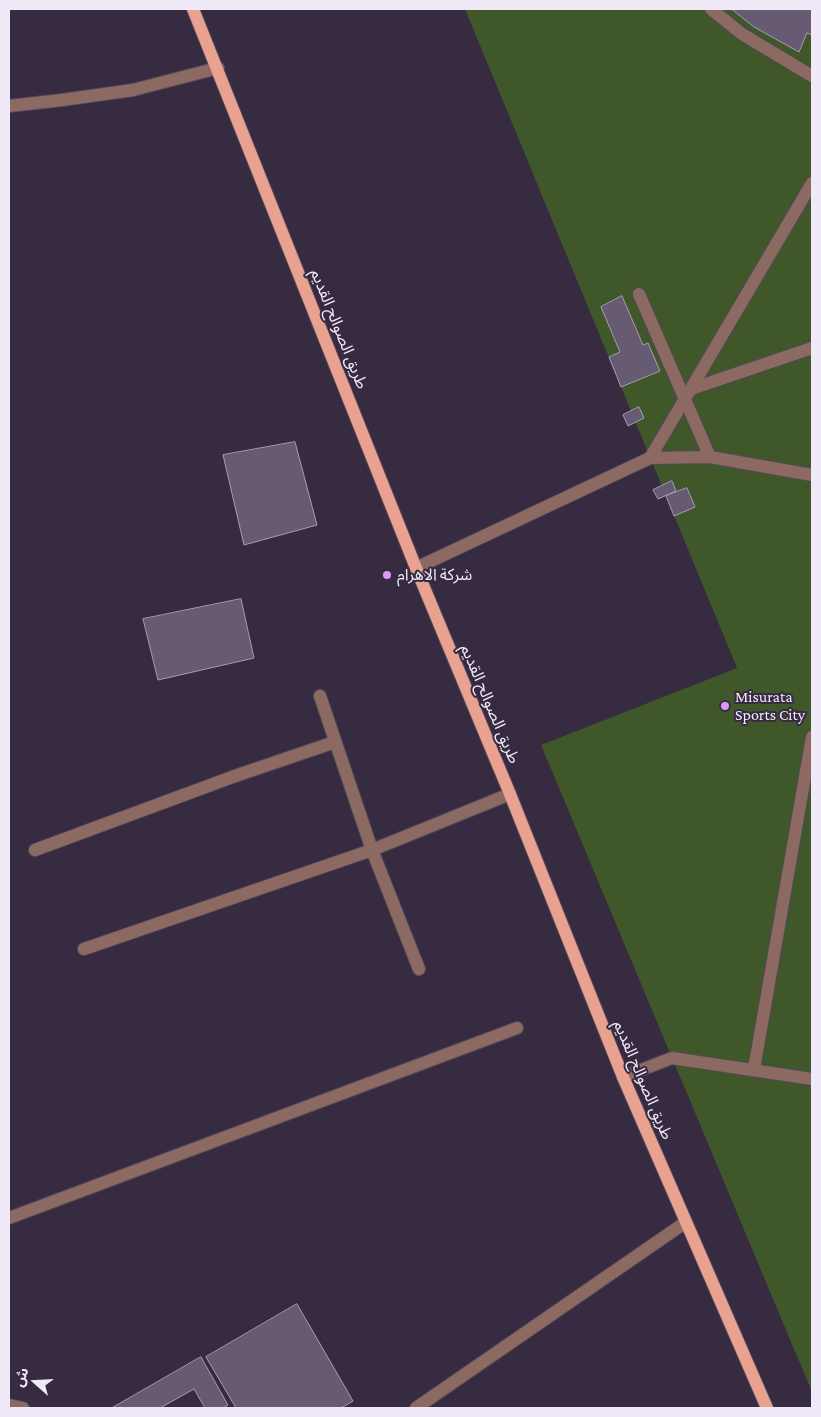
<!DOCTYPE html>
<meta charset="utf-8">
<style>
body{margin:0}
#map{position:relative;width:821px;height:1417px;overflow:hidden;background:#362b40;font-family:"Crimson Pro","Noto Sans Arabic",serif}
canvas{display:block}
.frame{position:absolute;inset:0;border:10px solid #f0e9f7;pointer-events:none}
.north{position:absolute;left:10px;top:1357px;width:50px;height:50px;-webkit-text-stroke:4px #362b40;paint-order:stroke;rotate:289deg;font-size:14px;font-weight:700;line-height:20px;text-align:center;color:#f0e9f7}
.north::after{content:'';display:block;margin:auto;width:18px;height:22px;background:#f0e9f7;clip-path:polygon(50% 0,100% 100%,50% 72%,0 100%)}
</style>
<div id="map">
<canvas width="821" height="1417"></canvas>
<div class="frame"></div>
<div class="north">ش</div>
</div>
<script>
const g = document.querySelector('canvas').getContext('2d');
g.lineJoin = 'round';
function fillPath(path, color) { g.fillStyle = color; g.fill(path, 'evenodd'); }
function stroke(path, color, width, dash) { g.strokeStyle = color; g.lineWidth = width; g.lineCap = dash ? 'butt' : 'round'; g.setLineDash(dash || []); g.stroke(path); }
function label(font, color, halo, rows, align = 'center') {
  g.font = font + ' "Crimson Pro","Noto Sans Arabic",serif'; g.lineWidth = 4; g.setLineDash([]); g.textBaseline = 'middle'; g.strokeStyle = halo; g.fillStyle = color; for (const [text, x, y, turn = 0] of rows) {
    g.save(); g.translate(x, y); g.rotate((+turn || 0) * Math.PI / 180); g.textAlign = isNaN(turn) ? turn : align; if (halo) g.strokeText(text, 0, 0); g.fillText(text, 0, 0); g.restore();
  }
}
fillPath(new Path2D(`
 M465,9H812V1392L541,745L737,668Z`), '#3f5729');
const building = new Path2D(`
 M732,9H812V35L807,33L799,52L754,27Z
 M622,296L643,345L648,343L660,371L621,387L609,357L620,352L601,307Z
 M639,407L644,418L628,426L623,415Z
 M295,442L317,525L244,545L223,455Z
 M672,481L676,491L658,499L653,490Z
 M687,488L695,507L674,516L666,496Z
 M241,599L254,658L158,680L143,619Z
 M297,1304L353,1401L341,1408H236L206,1357Z
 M201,1357L228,1405L223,1408H205L194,1389L160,1408H112Z`);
fillPath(building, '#665b72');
stroke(building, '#a89bb5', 1);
const minor = new Path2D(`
 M711,9L742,34L812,76
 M9,106L62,100L133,90L218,68
 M639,294L710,457
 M691,389L812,348
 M650,458L812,183
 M416,568L650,458L710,457L812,475
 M320,696L372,850L419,969
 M35,850L235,776L335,742
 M84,949L372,850L510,794
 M754,1069L812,737
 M623,1077L672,1058L812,1079
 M9,1218L517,1028
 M9,1405L23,1408
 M416,1408L686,1222`);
const major = new Path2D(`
 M193,9L416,568L510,794L623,1077L767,1408`);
stroke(minor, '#54495d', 14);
stroke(major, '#54495d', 14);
stroke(minor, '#8d6a61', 12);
stroke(major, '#e9a190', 12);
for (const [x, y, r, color] of [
 [387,575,5,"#db99f5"],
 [725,706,5,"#db99f5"]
]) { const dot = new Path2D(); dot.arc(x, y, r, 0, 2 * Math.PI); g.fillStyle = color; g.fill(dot); stroke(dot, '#362b40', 2); }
label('16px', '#f0e9f7', '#362b40', [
 ["طريق الصوالح القديم",339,329,68],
 ["طريق الصوالح القديم",490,704,67],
 ["طريق الصوالح القديم",643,1080,67]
]);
label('16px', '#f0e9f7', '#362b40', [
 ["شركة الاهرام",397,575],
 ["Misurata",735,697],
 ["Sports City",735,715]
], 'left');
</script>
